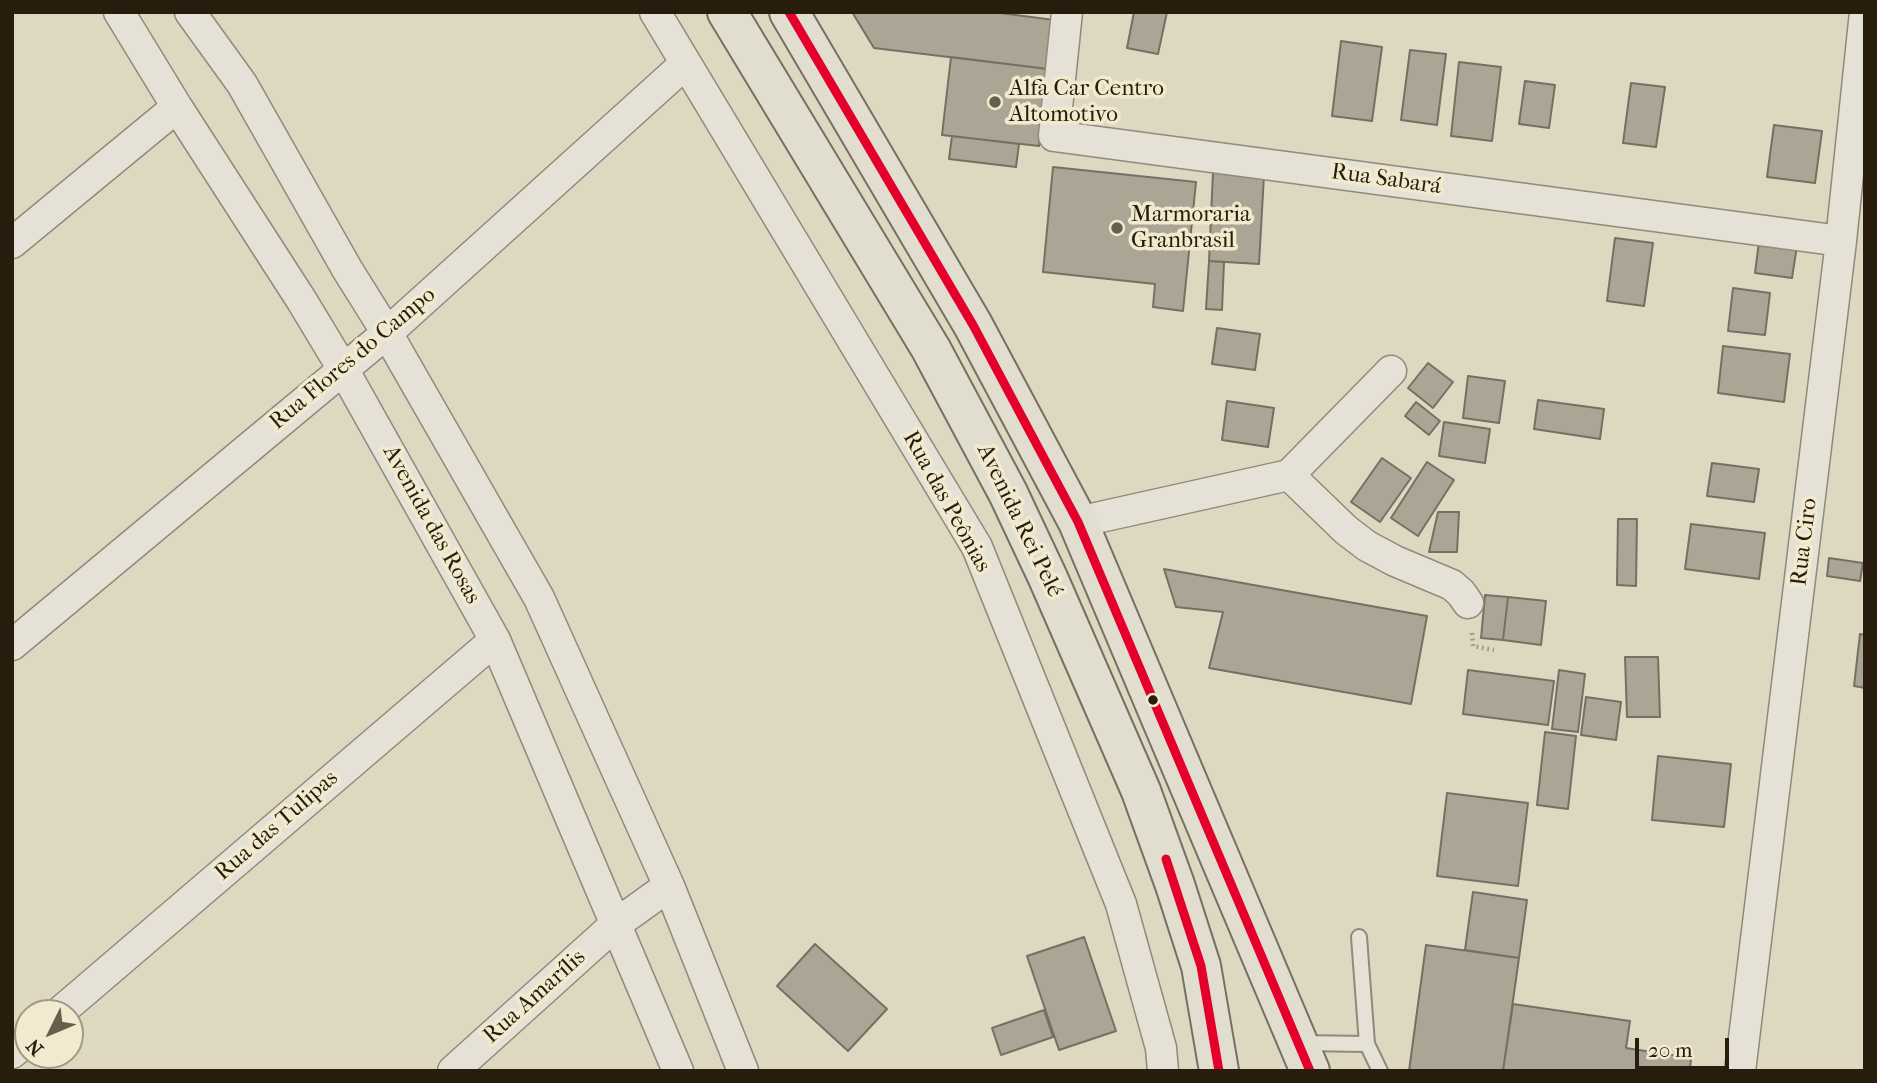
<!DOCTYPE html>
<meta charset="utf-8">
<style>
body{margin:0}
#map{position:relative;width:1877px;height:1083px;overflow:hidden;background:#ded8c1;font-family:"IM FELL French Canon",serif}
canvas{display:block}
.frame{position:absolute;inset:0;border:14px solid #281c0d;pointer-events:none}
.north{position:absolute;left:14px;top:999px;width:70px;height:70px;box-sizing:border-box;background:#f2eace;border:2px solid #a19881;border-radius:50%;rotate:227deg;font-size:19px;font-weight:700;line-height:28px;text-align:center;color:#281c0d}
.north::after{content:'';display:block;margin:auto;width:24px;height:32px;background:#685e4c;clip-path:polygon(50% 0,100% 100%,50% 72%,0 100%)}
.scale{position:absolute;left:1635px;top:1038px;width:94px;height:32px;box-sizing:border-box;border:4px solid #281c0d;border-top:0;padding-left:9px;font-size:21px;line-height:24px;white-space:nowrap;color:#281c0d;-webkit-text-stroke:5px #f2eace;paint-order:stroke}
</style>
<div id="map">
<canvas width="1877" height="1083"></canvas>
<div class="frame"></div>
<div class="north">N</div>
<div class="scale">20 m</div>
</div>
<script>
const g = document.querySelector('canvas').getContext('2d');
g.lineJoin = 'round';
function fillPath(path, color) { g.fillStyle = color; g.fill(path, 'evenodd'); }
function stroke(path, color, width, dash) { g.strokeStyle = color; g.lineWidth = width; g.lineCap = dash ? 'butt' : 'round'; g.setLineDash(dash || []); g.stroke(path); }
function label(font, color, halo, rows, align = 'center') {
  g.font = font + ' "IM FELL French Canon",serif'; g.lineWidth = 7; g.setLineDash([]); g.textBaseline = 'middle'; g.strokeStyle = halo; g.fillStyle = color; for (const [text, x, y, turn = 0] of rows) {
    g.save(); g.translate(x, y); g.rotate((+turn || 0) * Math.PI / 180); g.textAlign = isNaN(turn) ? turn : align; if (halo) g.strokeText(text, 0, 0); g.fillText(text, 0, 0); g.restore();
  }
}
const building = new Path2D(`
 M852,12H993L1054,20L1048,69L874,48Z
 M1134,12H1167L1158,54L1127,48Z
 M1341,41L1382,47L1372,121L1332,116Z
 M1410,50L1446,54L1437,125L1401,120Z
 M951,57L1048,69L1039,146L942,135Z
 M1459,62L1501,67L1492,141L1451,136Z
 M1525,81L1555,85L1549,128L1519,124Z
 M1631,83L1665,87L1656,147L1623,143Z
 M1774,125L1822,131L1815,183L1767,177Z
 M952,136L1019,144L1016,167L949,159Z
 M1053,167L1196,182L1183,311L1153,307L1155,284L1043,272Z
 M1213,172L1264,175L1259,264L1209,261Z
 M1760,234L1798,239L1792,278L1755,273Z
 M1615,238L1653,243L1644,306L1607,301Z
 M1209,261L1224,262L1222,310L1206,309Z
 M1733,288L1770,293L1765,335L1728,331Z
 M1217,328L1260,334L1255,370L1212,364Z
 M1723,346L1790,354L1784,402L1718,393Z
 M1428,363L1453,382L1433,408L1408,388Z
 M1468,376L1505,381L1499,423L1463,418Z
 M1538,400L1604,409L1600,439L1534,429Z
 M1227,401L1274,408L1268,447L1222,440Z
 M1416,402L1440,421L1429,435L1405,416Z
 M1444,422L1490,429L1485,463L1439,456Z
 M1382,458L1411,478L1380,522L1351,502Z
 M1427,462L1454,480L1418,536L1391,518Z
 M1712,463L1759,469L1754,502L1707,496Z
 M1438,512H1459L1457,552H1429Z
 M1618,519H1637L1636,586L1617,585Z
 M1691,524L1765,533L1759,579L1685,569Z
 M1829,558L1863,563L1860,581L1827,576Z
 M1164,569L1427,616L1411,704L1209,668L1223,612L1176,607Z
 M1485,595L1508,597L1503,640L1481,638Z
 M1508,597L1546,601L1541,645L1503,640Z
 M1860,634L1865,635V688L1854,686Z
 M1625,657H1658L1660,717H1627Z
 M1468,670L1554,681L1548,725L1463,714Z
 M1559,670L1585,674L1578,732L1552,729Z
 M1586,697L1621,702L1616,740L1581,735Z
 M1545,732L1576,736L1568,809L1537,805Z
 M1658,756L1731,764L1724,827L1652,820Z
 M1447,793L1528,803L1518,886L1437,876Z
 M1473,892L1527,900L1519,958L1465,950Z
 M1084,937L1116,1031L1059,1050L1027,956Z
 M815,944L887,1009L848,1051L777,986Z
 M1426,945L1519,958L1503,1071H1409Z
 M1513,1004L1630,1021L1626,1048L1691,1058L1690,1071H1503Z
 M1044,1010L1053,1037L1001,1055L992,1028Z`);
fillPath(building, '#aaa595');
stroke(building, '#757063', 2);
const lane = new Path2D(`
 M1300,1043L1367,1044L1359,937
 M1367,1044L1380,1071`);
const street = new Path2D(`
 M119,12L177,107L302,301L343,369L495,640L678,1071
 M190,12L242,84L347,269L387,333L539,598L669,886L743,1071
 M655,12L977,547L1121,904L1161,1048L1163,1071
 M1067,12L1054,136L1841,241
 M12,243L177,107
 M1289,475L1391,371
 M1078,522L1289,475L1346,530L1367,546L1395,561L1452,585L1461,593L1468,603
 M12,645L387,333L685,64
 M59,1013L495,640
 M12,1053L28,1040
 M453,1071L616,924L669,886
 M1740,1071L1841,241L1865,12`);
const primary = new Path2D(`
 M727,12L931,349L1008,493L1048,578L1141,791L1175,885L1201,966L1219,1071
 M789,12L973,325L1078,522L1310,1071`);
stroke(lane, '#8f8a7b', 18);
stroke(street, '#8f8a7b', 33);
stroke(primary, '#757063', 42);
stroke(new Path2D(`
 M1472,633L1473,646L1494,650`), '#a29d93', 4.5, [2, 3.5]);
stroke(lane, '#e5e1d6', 14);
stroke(street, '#e5e1d6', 30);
stroke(primary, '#e1ddcf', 38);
stroke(new Path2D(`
 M789,12L973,325L1078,522L1310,1071
 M1166,859L1201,966L1219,1071`), '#e4002b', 9);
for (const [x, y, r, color] of [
 [995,102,7,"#685e4c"],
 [1117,228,7,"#685e4c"],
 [1153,700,6,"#281c0d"]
]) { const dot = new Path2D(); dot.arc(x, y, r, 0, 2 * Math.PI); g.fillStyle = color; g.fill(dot); stroke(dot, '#f2eace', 2.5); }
label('23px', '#281c0d', '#f2eace', [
 ["Alfa Car Centro",1009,89],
 ["Altomotivo",1009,115],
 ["Marmoraria",1131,215],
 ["Granbrasil",1131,241]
], 'left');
label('23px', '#281c0d', '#f2eace', [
 ["Rua Sabará",1386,180,8],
 ["Rua Flores do Campo",353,359,-40],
 ["Rua das Peônias",946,502,61],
 ["Avenida Rei Pelé",1019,521,64],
 ["Avenida das Rosas",431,525,61],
 ["Rua Ciro",1805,542,-83],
 ["Rua das Tulipas",277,826,-41],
 ["Rua Amarílis",535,997,-42]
]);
</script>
